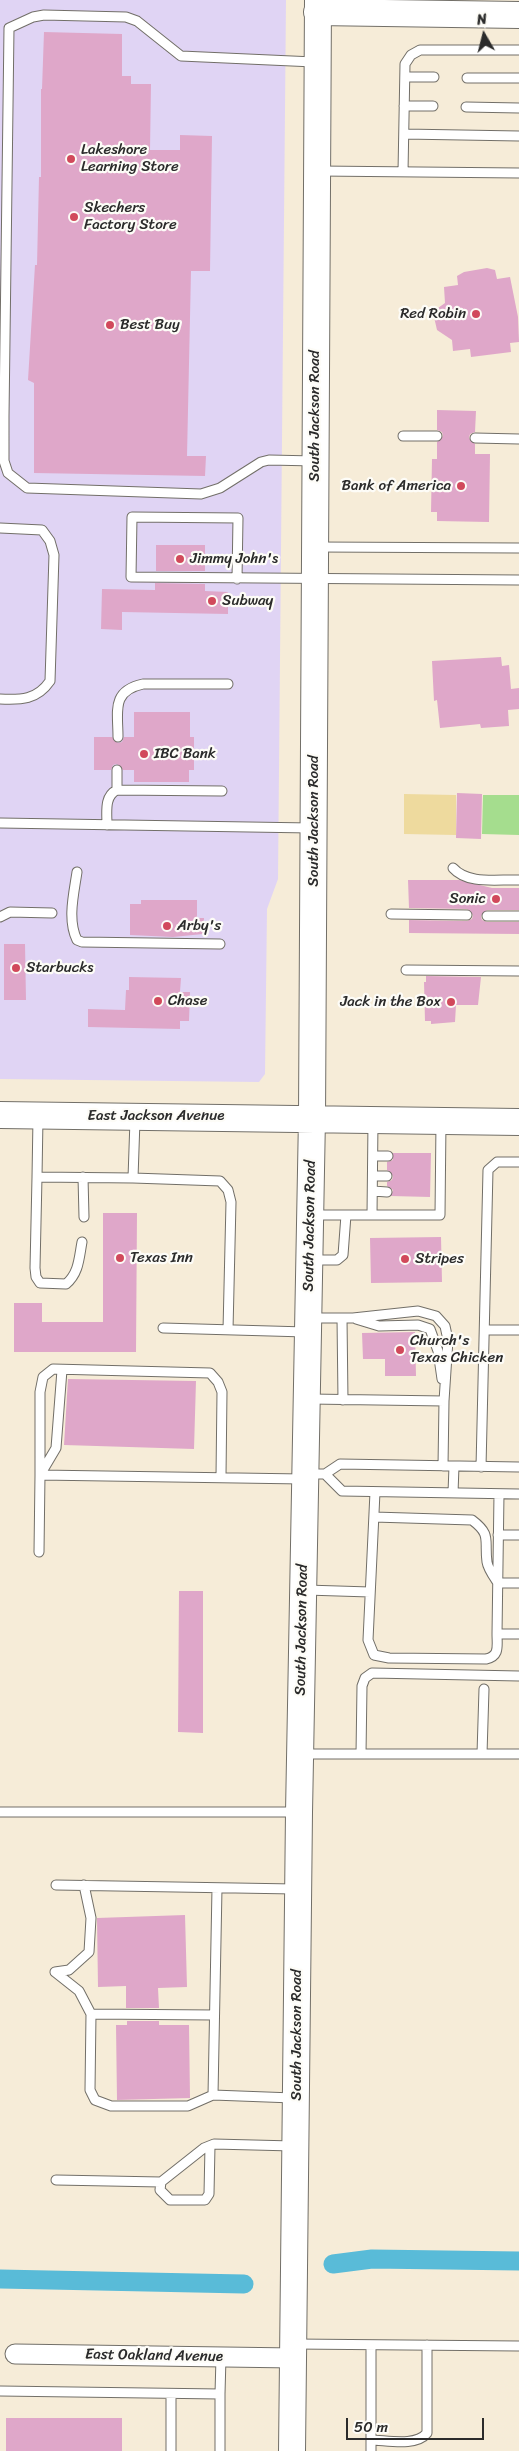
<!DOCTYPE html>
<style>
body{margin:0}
#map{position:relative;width:519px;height:2451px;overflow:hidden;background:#f6ecd8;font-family:Sriracha,sans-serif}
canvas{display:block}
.north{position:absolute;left:459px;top:10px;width:50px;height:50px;-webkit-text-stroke:4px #fdfcf7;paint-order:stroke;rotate:352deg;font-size:14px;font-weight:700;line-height:20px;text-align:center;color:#2b2b2b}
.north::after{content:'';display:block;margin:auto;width:18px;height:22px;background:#2b2b2b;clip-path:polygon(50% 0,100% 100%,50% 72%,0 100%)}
.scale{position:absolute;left:346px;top:2418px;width:138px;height:22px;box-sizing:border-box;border:2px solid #2b2b2b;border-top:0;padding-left:6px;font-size:15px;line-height:18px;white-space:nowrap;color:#2b2b2b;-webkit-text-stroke:4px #fdfcf7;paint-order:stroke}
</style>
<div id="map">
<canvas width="519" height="2451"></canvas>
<div class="north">N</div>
<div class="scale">50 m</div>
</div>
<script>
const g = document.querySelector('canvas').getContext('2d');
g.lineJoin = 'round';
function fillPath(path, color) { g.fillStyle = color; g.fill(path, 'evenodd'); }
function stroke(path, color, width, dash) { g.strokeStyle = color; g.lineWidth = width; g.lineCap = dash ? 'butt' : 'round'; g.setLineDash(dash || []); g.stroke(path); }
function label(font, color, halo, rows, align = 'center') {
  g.font = font + ' Sriracha,sans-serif'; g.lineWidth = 4.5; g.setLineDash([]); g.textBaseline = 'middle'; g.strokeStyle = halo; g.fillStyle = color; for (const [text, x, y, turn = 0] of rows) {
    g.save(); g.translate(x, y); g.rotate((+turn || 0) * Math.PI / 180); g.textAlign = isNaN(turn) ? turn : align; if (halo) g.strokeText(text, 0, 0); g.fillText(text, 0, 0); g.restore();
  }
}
fillPath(new Path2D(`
 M0,0H286L278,879L267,909L265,1074L259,1082L0,1079Z`), '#e0d4f4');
fillPath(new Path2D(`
 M483,795H519V835L482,834Z`), '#a5dd8e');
fillPath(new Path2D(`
 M404,794L456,795V835L404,834Z`), '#eeda9e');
stroke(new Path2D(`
 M333,2264L372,2259L519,2261
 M0,2279L244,2284`), '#59bbd8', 19);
fillPath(new Path2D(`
 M44,32L122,34V76H131V84H151L150,150H180V135L212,136L210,271H191L187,456H206L205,476L34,473V383L28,380L35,265H37L39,177H41V89H42Z
 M487,268L495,270L497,279L510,277L518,317L519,342L510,343L511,352L471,357L470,349L453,351L452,340L437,330L434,317L438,308L445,303L444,287L458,285L457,276L464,272Z
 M437,410L476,411L475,432L470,434L469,438L475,444V454H490L489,522L437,521V512H431L432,459H437V442L443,436L442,432L437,430Z
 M156,545H205V571H156Z
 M155,583L205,584V591L228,592V614L122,612V630L101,629L102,589L155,590Z
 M501,657L502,666L509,665L511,689L519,688V709L508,710L509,726L481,728L480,724L440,728L437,700L434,701L432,661Z
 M134,712H190V737H194V770H189V782H134V770H123L117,764L113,765L111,770H94V737H112L118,743L122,742L124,737H134Z
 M457,793L482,794L481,839L456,838Z
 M408,880H459L492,888H519V910H487L481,916L482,920L487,922H519V934L409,933V920L467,921L472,919L473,915L467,909L409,908Z
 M141,900H197V918H204L203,934L173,937L130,935V904H141Z
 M4,944H25L26,1000H4Z
 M426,976L481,977L478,1005H456L455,1022L431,1024V1021H425L424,982H426Z
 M129,977L181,978L180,992H190L189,1021H180V1029L88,1027V1009L125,1010L126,990H129Z
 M393,1153H431L430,1197L391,1196L393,1190L387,1186V1182L392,1180L393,1176L387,1170V1162L393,1160Z
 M103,1213H137L136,1352H14V1303H42V1322H103Z
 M441,1237L442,1282L371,1283L370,1238Z
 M415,1332L416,1376H385V1359H363L362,1333Z
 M68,1379L196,1381L194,1449L64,1445Z
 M179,1591H203V1733L178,1732Z
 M185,1915L187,1987L158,1988L159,2008H126V1986L98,1987L97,1918Z
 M127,2021H159V2025H189L190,2098L117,2100L116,2025H127Z
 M6,2418H122V2451H6Z`), '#dfa7c9');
const lane = new Path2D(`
 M314,62L181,56L137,21L126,17L44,15L33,17L9,28L4,416V461L8,473L27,488L201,494L220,488L261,462L269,460L315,461
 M405,77H434
 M467,78H519
 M404,106H433
 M466,107L519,108
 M404,134L519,136
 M319,171L519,173
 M403,172L405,64L411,55L420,50H519
 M403,436H437
 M475,438L519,439
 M0,528L42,530L50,541L54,555L50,681C37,700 21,700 0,699
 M317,547L519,548
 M237,579L238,518L132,517L131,577L519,580
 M118,737C118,711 111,691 143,684H228
 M117,770V790
 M0,823L311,828
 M107,825C107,812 104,796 117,790L222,791
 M453,868C468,885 498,879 519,880
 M77,872C74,893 67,920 77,940L82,942L220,944
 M391,914L467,915
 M487,916H519
 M0,917L10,912L52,913
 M406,970L519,971
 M38,1118L37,1177L133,1178
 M135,1120L133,1178L220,1181L228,1190L231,1202L228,1330
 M373,1156H388
 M373,1176H387
 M37,1177L35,1268L36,1277L40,1283L66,1284C79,1273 79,1258 82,1242
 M83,1177L84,1217
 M373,1191L387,1192
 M311,1215H346
 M372,1215L373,1122
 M313,1260H337L343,1255L346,1215H440L441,1122
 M311,1318H353L418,1311L436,1316L445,1326L448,1340L444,1401
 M342,1318L343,1400
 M356,1319L379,1326L418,1325L430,1329L438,1351L442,1379
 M163,1328L306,1332
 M485,1330H519
 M310,1399L444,1401L443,1466
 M481,1467L488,1170L497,1162H519
 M307,1474H325L340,1464L519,1467
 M325,1474L342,1491L519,1494
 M40,1475V1392L43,1377L53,1369L210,1373L218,1382L222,1392L221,1476
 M40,1475L56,1448L62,1370
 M375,1492L368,1640L374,1655L389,1658L486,1659C500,1656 497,1646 497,1634
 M453,1493L454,1466
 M499,1494L497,1634H519
 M374,1517L472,1520C492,1535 484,1540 487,1562C488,1569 494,1577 498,1583H519
 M498,1535H519
 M39,1552L40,1475L303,1479
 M306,1590L370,1592
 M302,1754H519
 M361,1754L362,1686L365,1678L372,1673L519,1676
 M482,1754L484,1689
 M0,1812H297
 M56,1885L295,1889
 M217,1888L213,2095L293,2098
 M55,1972L69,1970L89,1952L91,1918L84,1885
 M55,1972L79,1991L91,2014
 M213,2095L188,2106H111L95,2100L90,2090L91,2014L214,2015
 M56,2180L161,2182L204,2148L214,2144L293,2146
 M161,2182L160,2190L170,2200H205L209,2194L210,2146
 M294,2344L519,2346
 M371,2345V2440C386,2440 416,2447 427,2433V2345
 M0,2391L220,2394L221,2357
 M371,2440V2451
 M171,2451V2394
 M220,2451V2394`);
const street = new Path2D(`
 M15,2354L294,2358`);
const secondary = new Path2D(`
 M317,12L519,15
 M0,1115L519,1122
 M292,2451L299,1812L312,1117L318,0`);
stroke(lane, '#726f68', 11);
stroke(street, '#726f68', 21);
stroke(secondary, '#726f68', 28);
stroke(lane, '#fff', 9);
stroke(street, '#fff', 19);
stroke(secondary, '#fff', 26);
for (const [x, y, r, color] of [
 [71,159,5,"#d1495b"],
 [74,217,5,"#d1495b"],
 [476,314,5,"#d1495b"],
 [110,325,5,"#d1495b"],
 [461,486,5,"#d1495b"],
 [180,559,5,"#d1495b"],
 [212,601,5,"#d1495b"],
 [144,754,5,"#d1495b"],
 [496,899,5,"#d1495b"],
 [167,926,5,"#d1495b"],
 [16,968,5,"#d1495b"],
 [158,1001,5,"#d1495b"],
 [451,1002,5,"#d1495b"],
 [120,1258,5,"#d1495b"],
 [405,1259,5,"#d1495b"],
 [400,1350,5,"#d1495b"]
]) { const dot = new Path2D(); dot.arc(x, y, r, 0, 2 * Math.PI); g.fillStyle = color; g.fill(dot); stroke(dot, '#fdfcf7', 2); }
label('15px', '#2b2b2b', '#fdfcf7', [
 ["Lakeshore",81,150],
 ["Learning Store",81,167],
 ["Skechers",84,208],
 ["Factory Store",84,225],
 ["Red Robin",466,314,"right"],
 ["Best Buy",120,325],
 ["Bank of America",451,486,"right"],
 ["Jimmy John's",190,559],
 ["Subway",222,601],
 ["IBC Bank",154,754],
 ["Sonic",486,899,"right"],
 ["Arby's",177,926],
 ["Starbucks",26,968],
 ["Chase",168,1001],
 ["Jack in the Box",441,1002,"right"],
 ["Texas Inn",130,1258],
 ["Stripes",415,1259],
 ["Church's",410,1341],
 ["Texas Chicken",410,1358]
], 'left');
label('15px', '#2b2b2b', '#fdfcf7', [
 ["South Jackson Road",315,416,-90],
 ["South Jackson Road",314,821,-90],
 ["East Jackson Avenue",156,1116],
 ["South Jackson Road",310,1226,-89],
 ["South Jackson Road",302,1630,-89],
 ["South Jackson Road",297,2035,-90],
 ["East Oakland Avenue",154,2356,1]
]);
</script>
